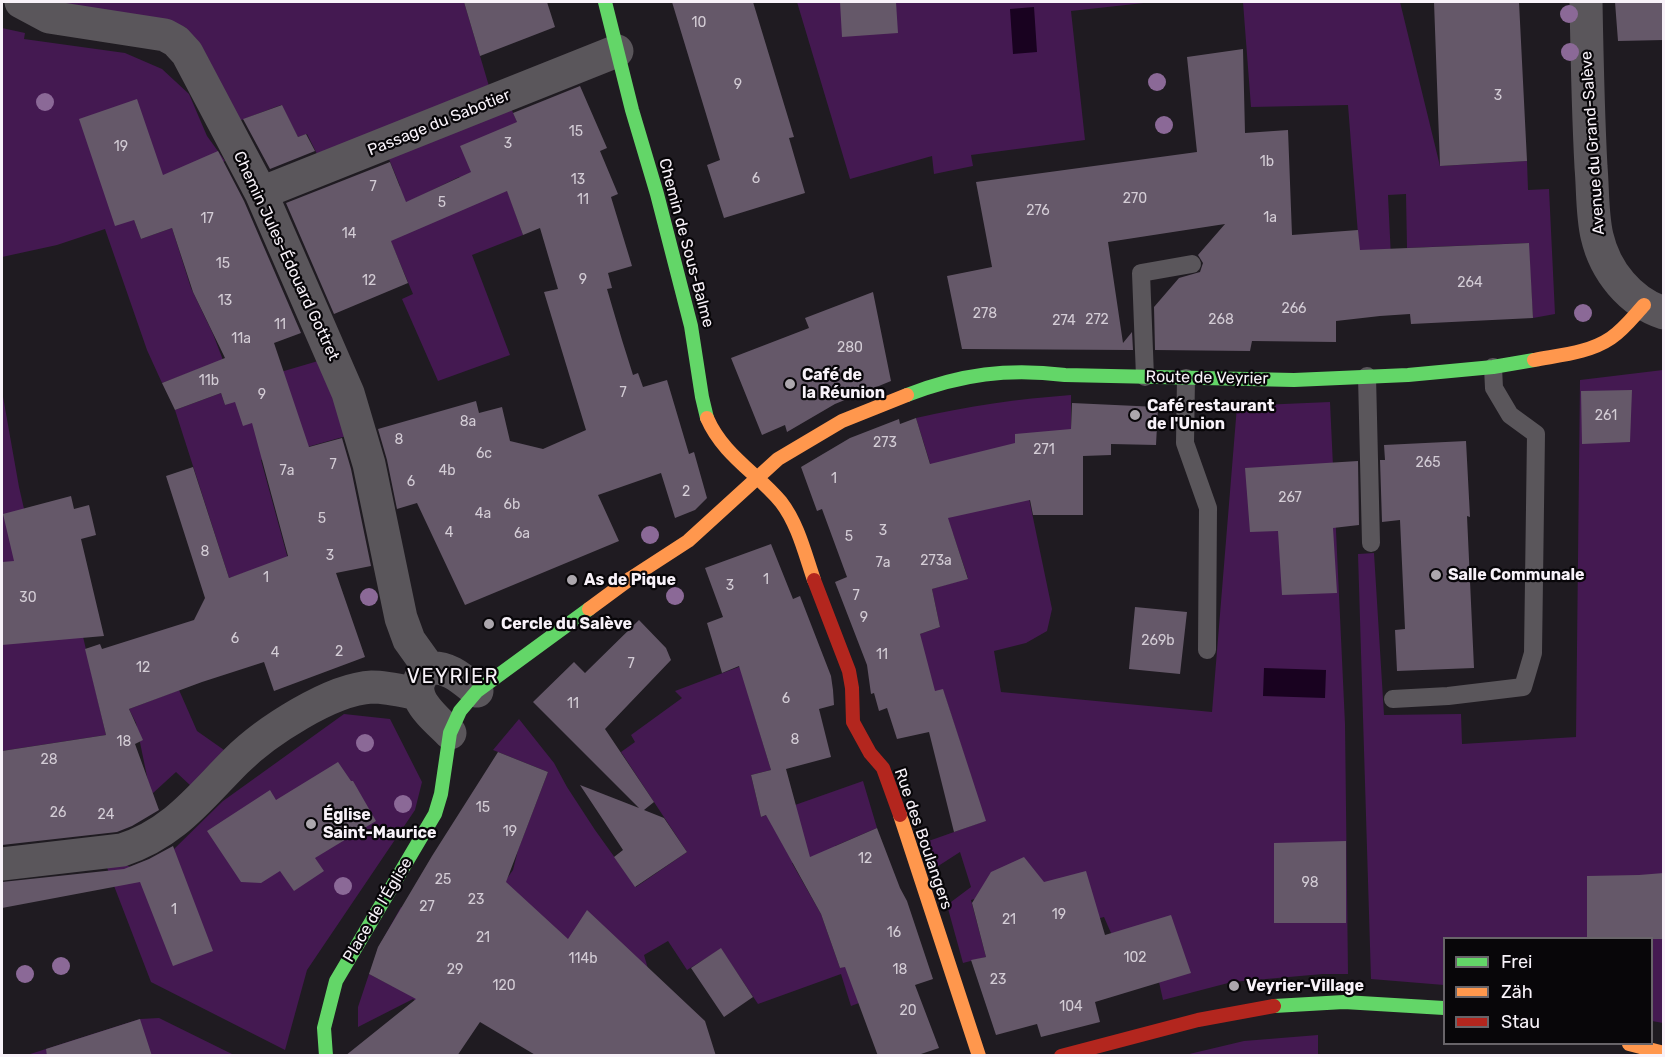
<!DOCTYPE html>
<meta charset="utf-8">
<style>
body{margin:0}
#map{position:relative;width:1665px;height:1057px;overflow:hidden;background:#1f1b21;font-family:Rubik,sans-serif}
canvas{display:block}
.frame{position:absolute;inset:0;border:3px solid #f8f2f9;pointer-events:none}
.legend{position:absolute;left:1443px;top:937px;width:210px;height:108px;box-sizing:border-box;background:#080609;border:2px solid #686469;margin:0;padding:8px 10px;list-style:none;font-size:18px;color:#f8f2f9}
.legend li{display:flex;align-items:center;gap:12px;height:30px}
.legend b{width:30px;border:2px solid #686469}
</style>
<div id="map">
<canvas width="1665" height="1057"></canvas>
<div class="frame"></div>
<ul class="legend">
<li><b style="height:8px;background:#63d668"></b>Frei</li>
<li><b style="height:8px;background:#ff974d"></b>Zäh</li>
<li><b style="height:8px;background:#b3261e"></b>Stau</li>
</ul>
</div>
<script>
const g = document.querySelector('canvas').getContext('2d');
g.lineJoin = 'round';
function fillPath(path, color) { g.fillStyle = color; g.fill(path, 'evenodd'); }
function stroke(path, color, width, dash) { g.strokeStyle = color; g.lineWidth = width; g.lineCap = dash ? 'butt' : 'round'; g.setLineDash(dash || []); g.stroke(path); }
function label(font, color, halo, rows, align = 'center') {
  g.font = font + ' Rubik,sans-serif'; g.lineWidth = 4.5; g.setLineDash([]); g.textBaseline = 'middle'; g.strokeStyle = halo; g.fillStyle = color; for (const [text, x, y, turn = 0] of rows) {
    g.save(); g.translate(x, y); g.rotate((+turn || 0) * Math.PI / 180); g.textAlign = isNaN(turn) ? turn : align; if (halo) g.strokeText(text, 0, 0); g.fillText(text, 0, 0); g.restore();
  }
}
fillPath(new Path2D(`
 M49,2H464L491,93L322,164L307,134L298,137L281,105L236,122L185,27L60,7Z
 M797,2H1153L1071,11L1085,140L971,155L973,166L934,174L932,156L850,179Z
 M1243,2H1400L1440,166L1527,161L1528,190L1549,189L1555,314L1533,318L1528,243L1407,248L1406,194L1388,195L1392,279L1360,260L1348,105L1251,107Z
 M2,28L25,33L24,39L125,53L162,69L189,94L207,136L225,161L204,171L134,220L141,239L172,228L191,288L213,334L223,360L162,383L147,350L105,229L57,245L2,257Z
 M510,106L518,124L475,181L459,177L412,200L507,189L523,235L472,255L510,355L438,381L402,299L413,294L391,242L387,216L400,186L387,154Z
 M318,361L350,435L261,460L294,581L247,572L229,578L175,410L221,393L225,405L257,379Z
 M1663,370V1023L1652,1021V938H1444V985L1371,979L1358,554L1374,553L1384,715L1461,714L1462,744L1576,737L1580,380Z
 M2,391L19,487L38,570L77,611L106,735L2,751Z
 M1071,395V457L1021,460L1052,609L1047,631L1026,643L994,651L1001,692L1212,712L1237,406L1330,402L1345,724L1348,974H1323L1232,982L1163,1000L1159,982L1111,933L1104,917L1080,923L1031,885L971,900L986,957L963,963L947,905L971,887L960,852L932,870L923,843L985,821L944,693L907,705L920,634L940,627L932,589L968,578L953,534L907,549L934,476L916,418C968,406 1018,399 1071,395Z
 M744,665L747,690L771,770L751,775L761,817L863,781L877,828L835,846L845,873L792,863L821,914L840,968L867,959L859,1003L851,1006L841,974L758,1004L721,949L687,970L668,941L644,955L662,1017L498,891L513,870L518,850L548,772L493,750L519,719L554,763L567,787L595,830L636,887L687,852L621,752L635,742L631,735L682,698L675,691Z
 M179,690L197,731L224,750L192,787L176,772L153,793L150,791L136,723L129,709Z
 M344,714L390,719L422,782L415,810L307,970L285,1050L151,982L106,865L117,861L135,869L174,849L223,801Z
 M401,907L452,937L425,1009L413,999L358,1027V1007L369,974L392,986L406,965L377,950Z
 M159,1018L234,1055L24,1056L140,1019Z
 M1318,1035V1055H1185L1244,1041Z`), '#441951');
fillPath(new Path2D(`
 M1034,7L1037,52L1013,54L1010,9Z
 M1264,668L1326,670L1325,698L1263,696Z`), '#190220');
fillPath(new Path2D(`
 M464,2H547L555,27L480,56Z
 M672,2H753L794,137L789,138L805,193L724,218L707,165L720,160Z
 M840,2H896L898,33L842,37Z
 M1434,2H1519L1527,161L1440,166Z
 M1615,2H1664V40L1618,41Z
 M1243,49L1245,133L1288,130L1292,235L1358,230L1360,250L1529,243L1533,318L1411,324L1410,314L1380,316L1336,321V342L1252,341L1250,351L1155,350L1154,307L1179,278L1200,272L1203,263L1198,255L1225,224L1108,242L1123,343L1132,332L1133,350L962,349L947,276L992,267L976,182L1197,152L1187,57Z
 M580,86L607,148L600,151L618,194L611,197L632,266L608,273L612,288L607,289L622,340L633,375L638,373L643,387L667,380L689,454L694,452L707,498L695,510L675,518L661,473L598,495L619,541L465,605L417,503L397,509L387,460L378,429L476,401L479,413L502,407L510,441L543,449L586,430L544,292L558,289L540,228L523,235L507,191L391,241L408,283L334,314L286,203L390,162L406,202L471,172L460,146L517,122L513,113Z
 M137,99L163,175L218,151L244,201L301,333L274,343L309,447L342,438L351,469L371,566L336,573L365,657L274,691L264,662L202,682L129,709L143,740L135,744L159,810L132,826L117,832L2,845V751L106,735L85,649L100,644L102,649L194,620L205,598L166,476L193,467L229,578L288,556L252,423L243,426L235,402L225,405L221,393L175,410L162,383L225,358L193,292L172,228L141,239L134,220L115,226L79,119Z
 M282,105L298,137L306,134L315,151L270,169L243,119Z
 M873,292L891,381L835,404L787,432L785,425L762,435L731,358L809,328L805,318Z
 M1632,390L1630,442L1582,444L1581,391Z
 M1072,403L1158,407L1156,445L1111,444V455L1083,456V515H1033L1030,500L948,518L968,579L932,589L940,627L920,634L935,691L943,689L986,821L954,832L929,732L897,739L887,708L879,711L874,693L871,694L867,665L835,582L847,577L822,509L817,511L801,467L850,438L899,419L900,424L916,418L930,464L1015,443V434L1071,429Z
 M1466,441L1470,517L1467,516L1474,668L1397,671L1395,630L1405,629L1400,520L1382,522L1380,460H1385L1384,445Z
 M1358,461L1359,525L1333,528L1337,593L1282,595L1278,531L1250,532L1245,468Z
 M71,496L74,509L89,505L96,535L81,539L104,636L2,645V562L14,561L3,514Z
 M771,544L793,599L800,596L831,676L833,690L834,705L819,709L831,757L786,769L810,857L877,828L900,888L907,901L933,979L915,985L939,1048L915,1056H878L845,967L840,968L821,914L766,815L761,817L751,775L771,770L739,666L722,673L707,623L723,617L705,568Z
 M1135,607L1187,612L1180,674L1129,669Z
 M639,620L666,648L671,660L605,729L654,802L644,810L664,818L687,852L635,887L614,857L623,850L580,785L639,808L533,702L574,662L585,673Z
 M498,752L548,772L506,882L568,939L587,910L705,1021L716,1056H537L480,1022L457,1056H345L416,999L369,974L378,947L432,856Z
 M338,762L351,781H353L376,821L315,858L324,871L294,891L280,871L261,883L241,882L207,831L270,790L276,800Z
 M1346,841V923H1274V843Z
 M173,846L213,951L173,966L140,882L2,908V882L124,869L149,859Z
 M1024,857L1044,882L1086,871L1105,935L1171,915L1191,973L1095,1002L1100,1022L1041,1037L1037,1024L996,1035L971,960L986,957L972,903L991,872Z
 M1664,873V939H1587V876L1639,875Z
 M721,948L753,997L724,1017L691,968Z
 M140,1019L152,1056H47L46,1049Z`), '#655869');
stroke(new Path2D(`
 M1367,376L1371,543
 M1145,377L1141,273L1192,264
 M1186,378L1185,443L1208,508L1207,650
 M1393,699L1448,696L1523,687L1533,653L1536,434L1510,415L1494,388L1493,367`), '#5a565b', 18);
stroke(new Path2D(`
 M21,2L49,17L165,35L176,41L187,53L261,193L348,393L369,464L401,618L409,640L429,668
 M1586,2C1587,57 1588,112 1591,167C1593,190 1592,215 1597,236C1605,271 1630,302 1664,313
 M261,193L617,51
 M450,733C432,715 401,692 429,668C449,666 463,680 477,691
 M2,864L122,850C174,833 199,798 236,761C265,732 331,689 372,687C387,687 403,691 418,694`), '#5a565b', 33);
stroke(new Path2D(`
 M605,2L632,110L657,194L691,326L702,397L707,418
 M907,395C961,374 1008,368 1065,375L1294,380L1408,375L1493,367L1534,360
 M1274,1006L1344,1002L1444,1008
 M326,1056L324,1028L336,981L435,814L441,794L450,733L460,711L477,691L589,609`), '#63d668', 14);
stroke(new Path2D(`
 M1534,360C1560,355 1589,353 1611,338C1624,329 1633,317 1644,305
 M707,418C723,455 757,473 781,502C798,524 805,554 814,580
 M589,609L631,578L688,541L778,459L842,421L907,395
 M900,815L979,1056
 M1629,1044L1664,1053`), '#ff974d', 14);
stroke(new Path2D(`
 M814,580L849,671L852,688L853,722L870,753L883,768L900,815
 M1061,1056L1198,1020L1274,1006`), '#b3261e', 14);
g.fillStyle = '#8b6997';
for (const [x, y] of [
 [1569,14],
 [1570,52],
 [1157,82],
 [45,102],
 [1164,125],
 [1583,313],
 [650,535],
 [675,596],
 [369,597],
 [365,743],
 [403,804],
 [343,886],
 [61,966],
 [25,974]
]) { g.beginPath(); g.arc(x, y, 9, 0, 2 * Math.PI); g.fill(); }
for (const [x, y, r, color] of [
 [790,384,6,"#aca7ad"],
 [1135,415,6,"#aca7ad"],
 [1436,575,6,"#aca7ad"],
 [572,580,6,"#aca7ad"],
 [489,624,6,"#aca7ad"],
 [311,824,6,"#aca7ad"],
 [1234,986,6,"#aca7ad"]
]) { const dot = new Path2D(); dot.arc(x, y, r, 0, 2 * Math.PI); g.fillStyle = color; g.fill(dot); stroke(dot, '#080609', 2); }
label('14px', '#d3ccd5', null, [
 ["10",699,23],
 ["9",738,85],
 ["3",1498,96],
 ["15",576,132],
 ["3",508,144],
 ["19",121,147],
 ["1b",1267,162],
 ["6",756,179],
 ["13",578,180],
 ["7",373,187],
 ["270",1135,199],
 ["11",583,200],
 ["5",442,203],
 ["276",1038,211],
 ["1a",1270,218],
 ["17",207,219],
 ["14",349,234],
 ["15",223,264],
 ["9",583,280],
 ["12",369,281],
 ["264",1470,283],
 ["13",225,301],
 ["266",1294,309],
 ["278",985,314],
 ["272",1097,320],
 ["268",1221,320],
 ["274",1064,321],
 ["11",280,325],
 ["11a",241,339],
 ["280",850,348],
 ["11b",209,381],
 ["7",623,393],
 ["9",262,395],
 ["261",1606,416],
 ["8a",468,422],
 ["8",399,440],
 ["273",885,443],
 ["271",1044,450],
 ["6c",484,454],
 ["265",1428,463],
 ["7",333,465],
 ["7a",287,471],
 ["4b",447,471],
 ["1",834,479],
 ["6",411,482],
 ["2",686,492],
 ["267",1290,498],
 ["6b",512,505],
 ["4a",483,514],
 ["5",322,519],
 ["3",883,531],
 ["4",449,533],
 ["6a",522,534],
 ["5",849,537],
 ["8",205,552],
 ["3",330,556],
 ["273a",936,561],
 ["7a",883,563],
 ["1",266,578],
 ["1",766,580],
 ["3",730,586],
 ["7",856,596],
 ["30",28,598],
 ["9",864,618],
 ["6",235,639],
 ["269b",1158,641],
 ["2",339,652],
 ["4",275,653],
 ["11",882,655],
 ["7",631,664],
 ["12",143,668],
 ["6",786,699],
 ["11",573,704],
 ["8",795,740],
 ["18",124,742],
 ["28",49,760],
 ["15",483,808],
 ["26",58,813],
 ["24",106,815],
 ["19",510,832],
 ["12",865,859],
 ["25",443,880],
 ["98",1310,883],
 ["23",476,900],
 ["27",427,907],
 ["1",174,910],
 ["19",1059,915],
 ["21",1009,920],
 ["16",894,933],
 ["21",483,938],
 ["102",1135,958],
 ["114b",583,959],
 ["29",455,970],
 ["18",900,970],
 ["23",998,980],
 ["120",504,986],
 ["104",1071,1007],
 ["20",908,1011]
]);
label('16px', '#f8f2f9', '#080609', [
 ["Passage du Sabotier",439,123,-22],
 ["Avenue du Grand-Salève",1593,143,-94],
 ["Chemin de Sous-Balme",686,243,75],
 ["Chemin Jules-Édouard Gottret",286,256,65],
 ["Route de Veyrier",1207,378,1],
 ["Rue des Boulangers",923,839,71],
 ["Place de l'Église",378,910,-59]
]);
label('bold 16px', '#f8f2f9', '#080609', [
 ["Café de",802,375],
 ["la Réunion",802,393],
 ["Café restaurant",1147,406],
 ["de l'Union",1147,424],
 ["Salle Communale",1448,575],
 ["As de Pique",584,580],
 ["Cercle du Salève",501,624],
 ["Église",323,815],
 ["Saint-Maurice",323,833],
 ["Veyrier-Village",1246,986]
], 'left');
g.letterSpacing = '1.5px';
label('20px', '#f8f2f9', '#080609', [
 ["VEYRIER",453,677]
]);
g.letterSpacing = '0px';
</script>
